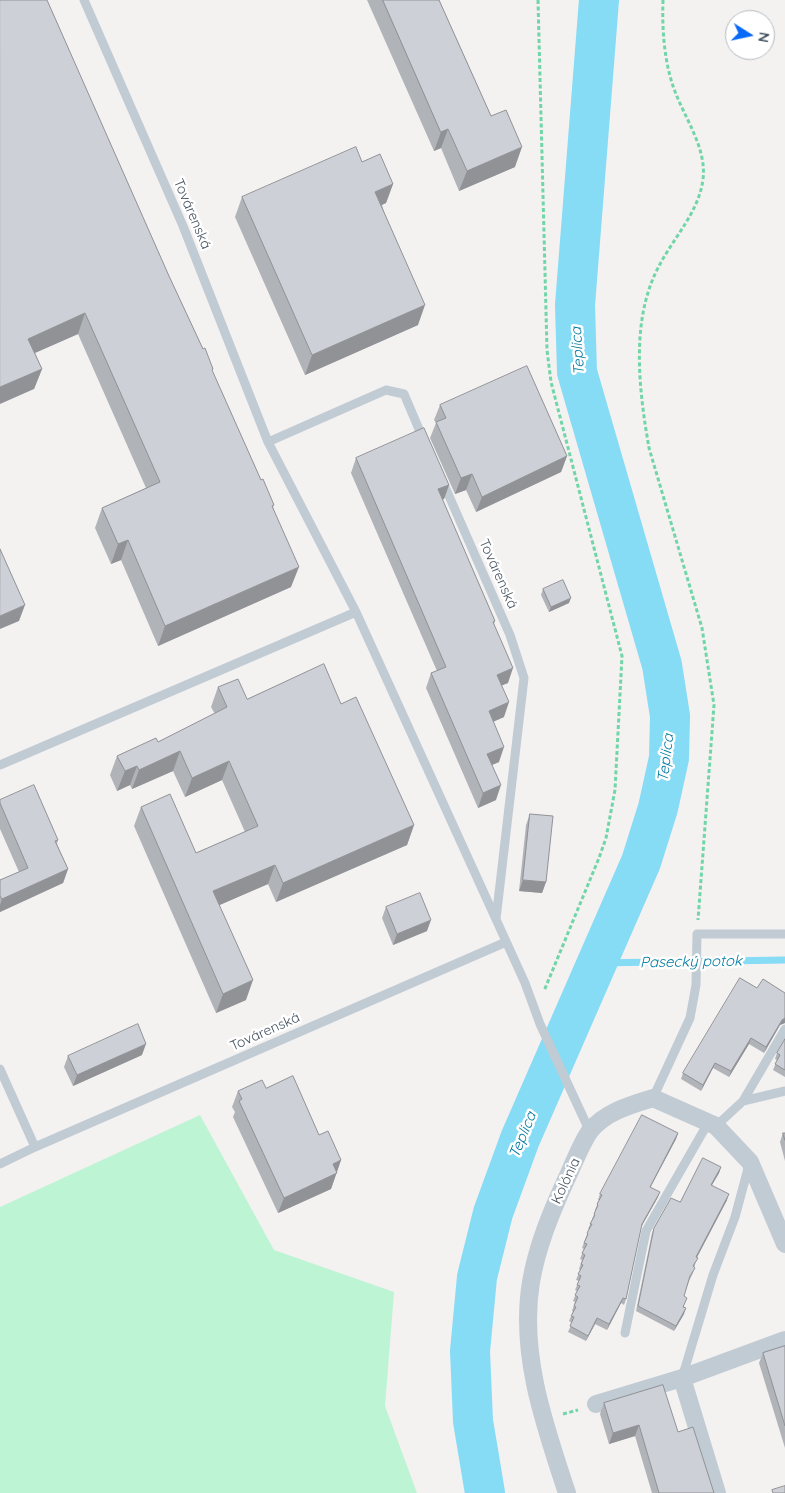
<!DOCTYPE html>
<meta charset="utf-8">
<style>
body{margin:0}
#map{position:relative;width:785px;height:1493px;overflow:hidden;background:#f4f1f1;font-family:Quicksand,sans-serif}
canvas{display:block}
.north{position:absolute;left:725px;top:10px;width:50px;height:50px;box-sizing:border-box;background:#fff;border:1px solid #b5bbc0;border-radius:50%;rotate:100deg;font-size:14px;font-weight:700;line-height:20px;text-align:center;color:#475461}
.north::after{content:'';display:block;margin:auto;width:18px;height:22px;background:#0769f8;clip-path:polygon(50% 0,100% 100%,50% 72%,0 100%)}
</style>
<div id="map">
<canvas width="785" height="1493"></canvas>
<div class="north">N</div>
</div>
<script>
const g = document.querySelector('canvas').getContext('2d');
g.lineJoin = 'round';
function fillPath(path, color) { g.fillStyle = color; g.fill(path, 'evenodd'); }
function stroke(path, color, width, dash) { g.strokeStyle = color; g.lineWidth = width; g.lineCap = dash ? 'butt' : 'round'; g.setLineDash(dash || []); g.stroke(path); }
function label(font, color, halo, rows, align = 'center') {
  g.font = font + ' Quicksand,sans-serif'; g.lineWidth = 5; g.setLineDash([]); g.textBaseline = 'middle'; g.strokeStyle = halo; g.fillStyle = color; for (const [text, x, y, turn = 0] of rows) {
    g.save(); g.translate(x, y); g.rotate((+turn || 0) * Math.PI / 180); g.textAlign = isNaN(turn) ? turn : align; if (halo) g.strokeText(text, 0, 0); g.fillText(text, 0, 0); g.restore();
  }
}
fillPath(new Path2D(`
 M200,1115L274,1250L394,1292L385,1406L417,1493H0V1207Z`), '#bdf4d4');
stroke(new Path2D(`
 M597,963L785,960`), '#86dbf5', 7);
stroke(new Path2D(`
 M485,1493L473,1421L470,1351L477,1277L493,1213L520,1139L641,862L658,808L669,758L670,716L662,665L577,372L575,305L599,0`), '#86dbf5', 40);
stroke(new Path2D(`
 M538,0L547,350L551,382L622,656L615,790L606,838L599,858L544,991
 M663,0C662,29 664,59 673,86C683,116 707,147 703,179C699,212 674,237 659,266C630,320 639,390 649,448L702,628L714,705L698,920
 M563,1414L578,1410`), '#71d6a7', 3, [4, 2.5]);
stroke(new Path2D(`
 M84,0L183,226L268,442L356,612L525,983L540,1024L590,1132
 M268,442L386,390L404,394L424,441
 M442,480L510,635L524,678L496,919
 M0,765L356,612
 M0,1069L35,1147L506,942
 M653,1098L690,1018L696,985L697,934H785
 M743,1101L785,1091
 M716,1126L743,1101L785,1029
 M0,1164L35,1147
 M625,1333L646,1231L708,1123
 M682,1378L713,1275L735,1217L749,1165`), '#c1cbd4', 9);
stroke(new Path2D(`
 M682,1378L717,1493
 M596,1404L682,1378L785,1340
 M567,1493C545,1426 519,1354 531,1282C537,1247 550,1215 565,1182C572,1168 581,1143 590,1131C605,1112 630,1105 653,1098L716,1126L750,1162L785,1244`), '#c1cbd4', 18);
fillPath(new Path2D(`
 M0,0L169,276L203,349L213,369L212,371L261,480L274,505L273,507L291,587L158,646L121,560L111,564L95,528L102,508L146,488L78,334L35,353L42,369L34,389Z
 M367,0H439L491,116L515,167L459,191L441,148L434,151Z
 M362,162L393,184L386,203L382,205L418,325L305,375L235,217L242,197Z
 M440,405L567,456L561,472L476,512L466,490L455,494L430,438L436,423L434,420Z
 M356,458L449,485L444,499L442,500L495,621L494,624L508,683L501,685L504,717L493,722L499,762L492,765L496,800L478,808L426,688L431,673L437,671L351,473Z
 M543,589L569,603L549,612L541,595Z
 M218,687L247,699L341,704L414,825L407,845L276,902L268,884L219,905L246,1000L216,1013L134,826L141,807L196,853L245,832L222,780L185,797L173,771L132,789L130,785L117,791L110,775L117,756L158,742L215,714L211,707Z
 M0,803L58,840L57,844L68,869L63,883L0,912V880L19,872L0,829Z
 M530,814L546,882L542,893L519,891L526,825Z
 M386,907L427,931L393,945L382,918Z
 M757,988L785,993V1023L780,1025L764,1053L749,1044L729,1077L713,1068L701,1091L681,1079L683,1073Z
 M785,1039V1077L773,1070L777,1060L775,1059L777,1053Z
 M142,1055L73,1086L64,1067L68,1056Z
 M266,1088L319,1135L341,1160L331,1189L278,1213L233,1117L235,1112L232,1107L238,1091Z
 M678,1133L676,1139L650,1187L658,1197L641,1227L626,1299L624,1305L621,1303L607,1330L595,1324L586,1341L568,1332L572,1323L569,1321L573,1312L572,1311L575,1302L573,1301L577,1291L575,1290L579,1281L576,1280L580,1270L579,1269L582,1260L580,1259L584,1249L582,1248L589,1229H588L592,1220V1219L596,1210H595L599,1200H598L600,1194Z
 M783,1133H785V1161L780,1142Z
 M721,1167L719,1173L712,1185L727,1200L697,1257L693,1273L689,1281L684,1296V1314L674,1331L636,1311L652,1233L654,1228L680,1202Z
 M785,1346V1448L759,1363L763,1353Z
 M604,1403L678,1432L714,1493H652L635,1436L609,1444L600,1414Z`), '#b0b3b8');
fillPath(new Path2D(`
 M448,129L441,148L434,151L441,132Z
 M522,147L515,167L459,191L467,171Z
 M393,184L386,203L368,211L375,192Z
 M425,305L418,325L305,375L312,355Z
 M85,313L78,334L21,359L28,339Z
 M42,369L34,389L0,404V387Z
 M567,456L561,472L476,512L482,497Z
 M472,474L466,490L455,494L461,478Z
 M449,485L444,499L433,504L438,489Z
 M128,540L121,560L111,564L118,544Z
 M299,567L291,587L158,646L165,626Z
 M571,598L569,603L549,612L551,607Z
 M25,605L19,621L0,629V616Z
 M513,668L508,683L491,690L497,675Z
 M509,702L504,717L483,726L489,711Z
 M504,747L499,762L482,769L487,754Z
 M180,751L173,771L132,789L139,770Z
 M229,761L222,780L185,797L192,778Z
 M137,766L130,785L117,791L125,771Z
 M501,785L496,800L478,808L483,793Z
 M414,825L407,845L276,902L283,883Z
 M275,865L268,884L206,911L213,891Z
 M68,869L63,883L0,912V905L2,899Z
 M523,880L546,882L542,893L519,891Z
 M431,920L427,931L393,945L397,934Z
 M253,980L246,1000L216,1013L223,994Z
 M785,1018V1023L780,1025L764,1053L766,1047L782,1020Z
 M751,1038L749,1044L729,1077L731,1071Z
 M146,1044L142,1055L73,1086L77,1075Z
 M715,1063L713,1068L701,1091L703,1085Z
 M678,1133L676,1139L648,1192L650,1187Z
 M341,1160L331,1189L278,1213L284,1198L333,1164Z
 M721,1167L719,1173L709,1190L711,1185Z
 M660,1192L658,1197L640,1229L642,1224Z
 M729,1194L727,1200L694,1263L696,1257Z
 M623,1298L621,1303L607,1330L609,1324Z
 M686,1308L684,1314L674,1331L676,1326Z
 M597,1318L595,1324L586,1341L588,1336Z
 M639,1425L635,1436L609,1444L613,1433Z`), '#909296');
const building = new Path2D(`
 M0,0H47L169,276L203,349L205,348L213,369L212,370L261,480L263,479L274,505L272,506L299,567L165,626L128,540L118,544L102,508L160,482L85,313L28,339L42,369L0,387Z
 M383,0H439L491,116L506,110L522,147L467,171L448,129L441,132Z
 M356,147L362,162L380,154L393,184L375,192L425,305L312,355L242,197Z
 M527,366L567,456L482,497L472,474L461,478L436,422L446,418L440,405Z
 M424,428L449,485L438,489L495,621L493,622L513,668L497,675L509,702L489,711L504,747L487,754L501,785L483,793L431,673L446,667L356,458Z
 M0,549L25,605L0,616Z
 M563,580L571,598L551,607L543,589Z
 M324,664L341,704L356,697L414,825L283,883L275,865L213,891L253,980L223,994L141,807L170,794L196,853L258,826L229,761L192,778L180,751L139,770L137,766L125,771L117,756L156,738L158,742L227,707L218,687L238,679L247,699Z
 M34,785L58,840L55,841L68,869L2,899L0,896V880L28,868L0,803V800Z
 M530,814L553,816L546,882L523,880Z
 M420,893L431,920L397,934L386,907Z
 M740,978L757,988L763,979L785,993V1018L782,1020L766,1047L751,1038L731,1071L715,1063L703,1085L683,1073Z
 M138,1024L146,1044L77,1075L68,1056Z
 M785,1039V1070L775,1064L780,1055L777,1053Z
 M293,1076L319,1135L328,1131L341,1160L333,1164L337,1173L284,1198L239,1101L242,1099L238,1091L262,1080L266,1088Z
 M642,1115L678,1133L650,1187L660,1192L642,1224L626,1299L623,1298L609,1324L597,1318L588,1336L570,1326L574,1317L571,1316L576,1307L574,1306L578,1297L575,1295L580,1286L577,1285L581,1276L578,1274L583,1265L581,1264L585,1255L582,1253L587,1244L584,1243L588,1234L587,1233L592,1224H590L595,1215L594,1214L598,1205L597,1204L602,1195L600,1194Z
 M783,1133H785V1140Z
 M703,1158L721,1167L711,1185L729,1194L696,1257L698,1258L693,1266L695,1268L690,1276L684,1296L687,1298L683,1307L686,1308L676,1326L638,1306L654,1228L671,1198L680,1202Z
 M785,1346V1426L763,1353Z
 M663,1385L678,1432L693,1427L714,1493H659L639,1425L613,1433L604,1403Z
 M785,1486V1493H773L772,1490Z`);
fillPath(building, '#cdd0d6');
stroke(building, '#909296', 1);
label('14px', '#475461', '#fff', [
 ["Továrenská",192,214,67],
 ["Továrenská",498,574,66],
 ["Továrenská",265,1032,-24],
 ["Kolónia",566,1181,-65]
]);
label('italic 15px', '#037ba2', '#fff', [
 ["Teplica",578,351,-94],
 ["Teplica",666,758,-83],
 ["Pasecký potok",691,962,-1],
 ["Teplica",523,1135,-68]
]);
</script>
